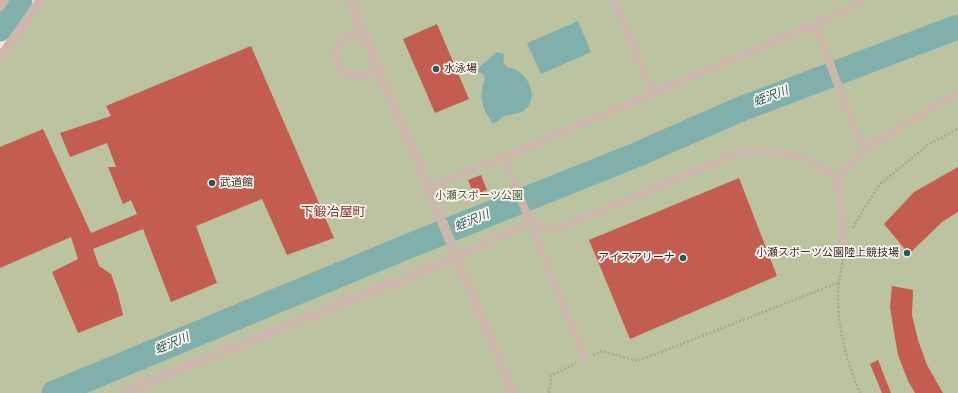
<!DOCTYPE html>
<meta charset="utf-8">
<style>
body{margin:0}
canvas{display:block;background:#f3e9e2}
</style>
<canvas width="958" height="393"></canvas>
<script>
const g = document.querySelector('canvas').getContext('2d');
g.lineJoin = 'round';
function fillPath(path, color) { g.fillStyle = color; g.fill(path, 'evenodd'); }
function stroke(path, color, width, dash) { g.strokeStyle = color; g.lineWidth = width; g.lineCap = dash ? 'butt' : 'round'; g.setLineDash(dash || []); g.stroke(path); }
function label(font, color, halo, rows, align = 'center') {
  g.font = font + ' "DejaVu Sans","Noto Sans JP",sans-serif'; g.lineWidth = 3.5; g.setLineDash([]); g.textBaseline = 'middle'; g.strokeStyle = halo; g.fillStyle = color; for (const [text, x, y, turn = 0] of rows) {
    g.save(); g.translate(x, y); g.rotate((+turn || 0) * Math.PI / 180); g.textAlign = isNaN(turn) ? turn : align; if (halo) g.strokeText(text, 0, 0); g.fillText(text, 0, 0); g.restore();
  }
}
fillPath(new Path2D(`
 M46,0H958V393H0V62Z`), '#bbc3a1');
fillPath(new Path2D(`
 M578,21L591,52L541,74L527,43Z
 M497,52L504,54C503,58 503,63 506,66C508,68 511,68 514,69C528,75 538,95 527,108C522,114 510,114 503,117C500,119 496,122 493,124C482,107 478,99 485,79L484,75L477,71L478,68Z`), '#81b0ac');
stroke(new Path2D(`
 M0,29L20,0
 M54,393L404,248L636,155L741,109L958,27`), '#81b0ac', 25);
fillPath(new Path2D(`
 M437,24L469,99L435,113L403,39Z
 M251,46L334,238L287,255L262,199L196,226L217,283L171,302L143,229L93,249L99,266L111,274L118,294L123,315L78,333L52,272L78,259L71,237L0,268V147L43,129L91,233L137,214L131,200L123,204L108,167H116L107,143L70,157L60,133L111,116L106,106Z
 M958,167V212L942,222L909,254L884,224L914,192Z
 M481,175L487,190L474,195L468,180Z
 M739,178L777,276L630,339L589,240Z
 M892,286L913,290L912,315L918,340L927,365L943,393H915L908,381L898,355L894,332L890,307Z
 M878,360L891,393H882L870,364Z`), '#c35d50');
stroke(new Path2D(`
 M853,228L859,217L880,184L929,144L958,129
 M843,259C841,271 838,284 838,297C838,330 847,363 860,393
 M593,355L601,351L638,361L840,282
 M549,393L551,376L576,363`), '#b8a197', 2.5, [2, 2]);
stroke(new Path2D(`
 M614,0L653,93
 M815,24L841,93L865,151
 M361,29L345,38L334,53L344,73L362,76L378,69
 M504,157L585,359
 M428,187L504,157L815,24L865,0
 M844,250L838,178C844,171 850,163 857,157C887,132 923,112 958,94
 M457,257L530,222L559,228L743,151H777L807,159L838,178`), '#ccb7ad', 8);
stroke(new Path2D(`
 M0,6L4,0
 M0,58L41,0
 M122,393L457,257`), '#ccb7ad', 10);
stroke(new Path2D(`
 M350,0C374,62 402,123 427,185C456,254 484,324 513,393`), '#ccb7ad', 10);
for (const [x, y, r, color] of [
 [436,69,4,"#215c58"],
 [212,183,4,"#215c58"],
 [907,253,4,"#215c58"],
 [683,258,4,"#215c58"]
]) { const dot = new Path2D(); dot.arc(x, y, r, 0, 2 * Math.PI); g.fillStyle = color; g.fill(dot); stroke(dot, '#faf3ee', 1.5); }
label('11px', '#3a2e2c', '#faf3ee', [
 ["水泳場",444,69],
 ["武道館",220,183],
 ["小瀬スポーツ公園陸上競技場",899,253,"right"],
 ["アイスアリーナ",675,258,"right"]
], 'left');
label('11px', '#4e5830', '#faf3ee', [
 ["小瀬スポーツ公園",479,196]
]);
label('italic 12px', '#215c58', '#faf3ee', [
 ["蛭沢川",771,97,-21],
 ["蛭沢川",472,221,-22],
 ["蛭沢川",172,344,-23]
]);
label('13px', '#883126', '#faf3ee', [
 ["下鍛冶屋町",333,213]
]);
</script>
